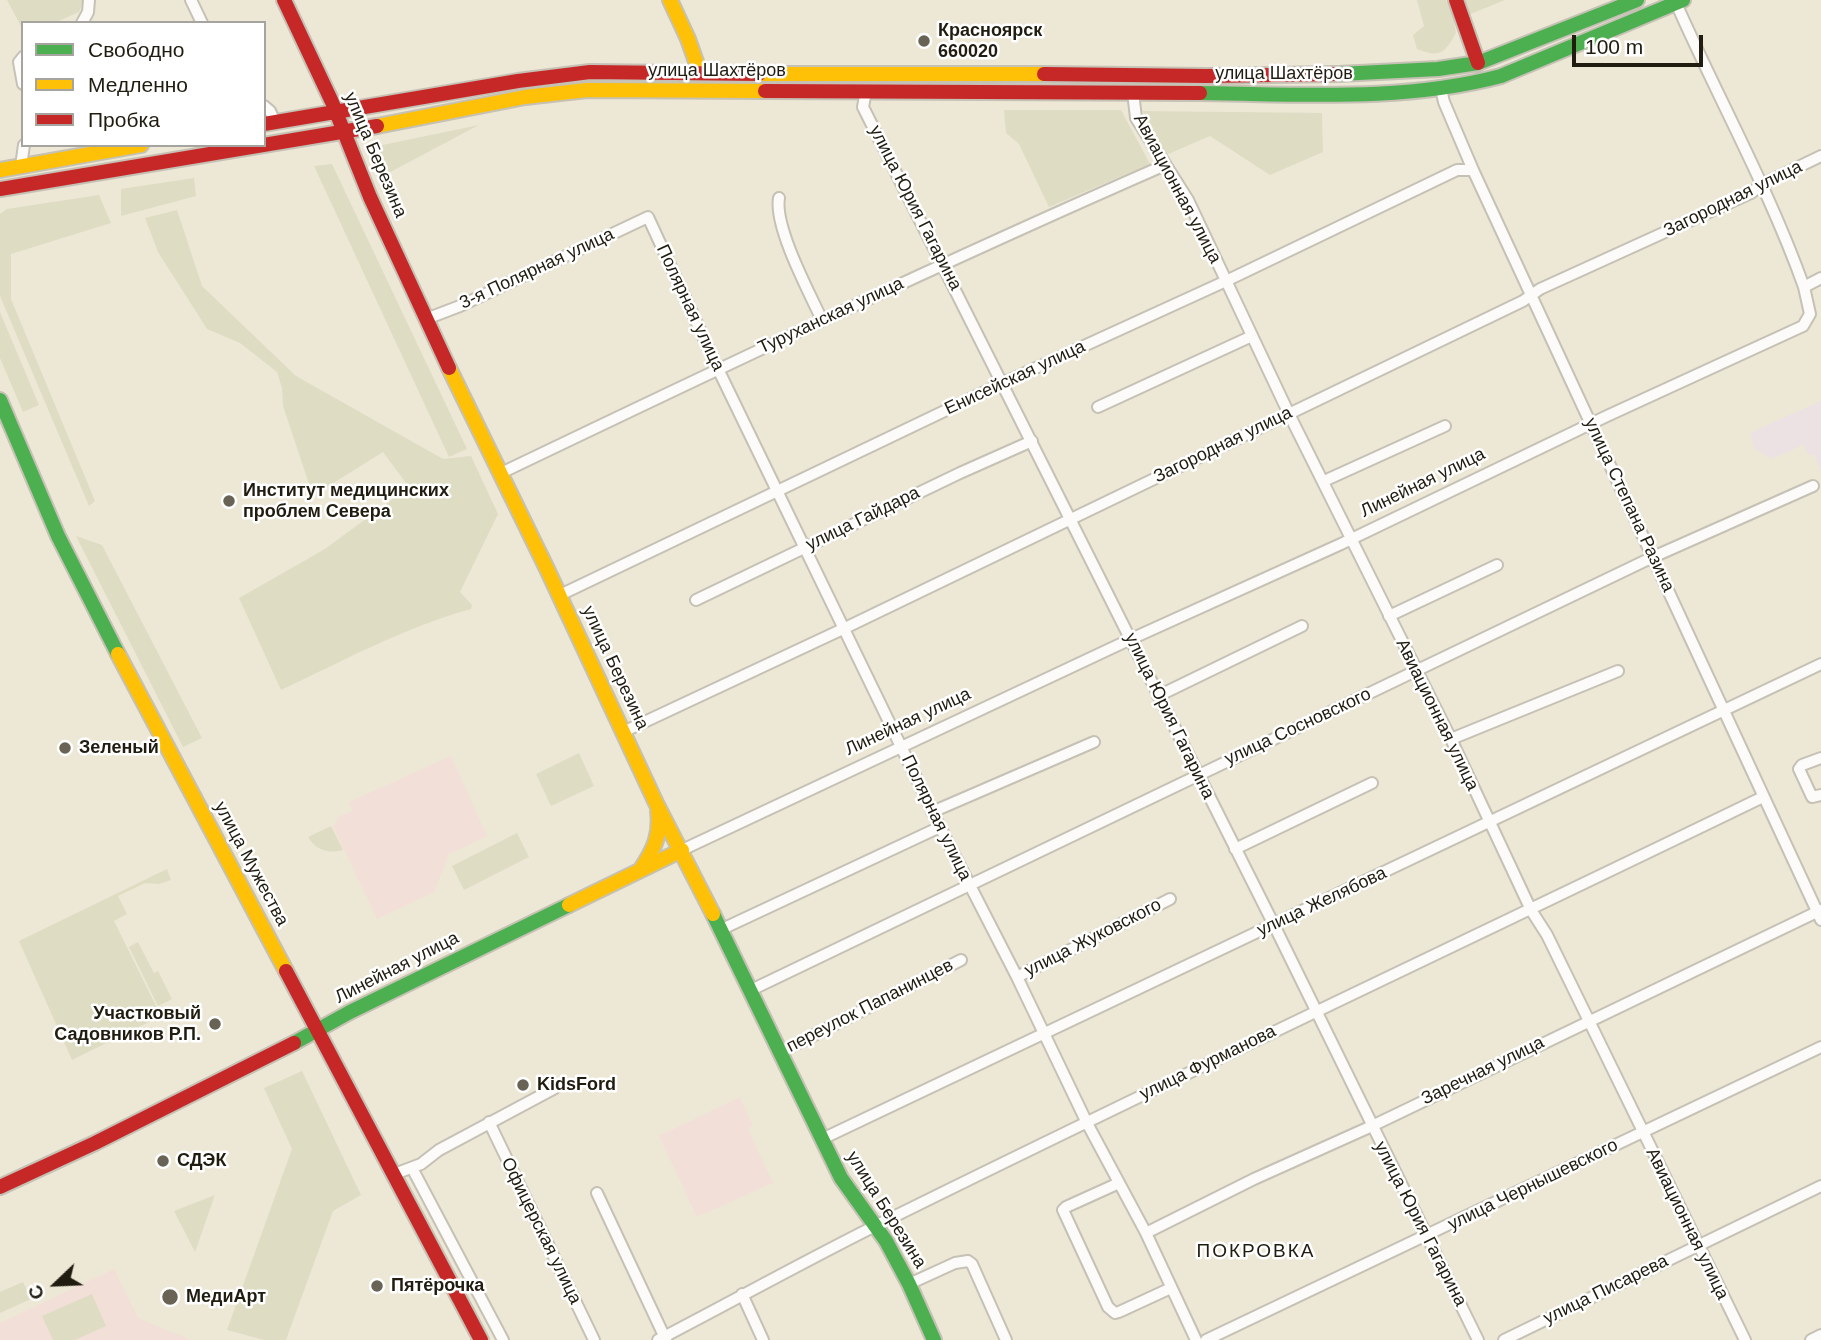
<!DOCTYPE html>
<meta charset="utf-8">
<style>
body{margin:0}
#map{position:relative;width:1821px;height:1340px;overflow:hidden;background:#ede7d6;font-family:Helvetica,sans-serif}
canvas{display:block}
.legend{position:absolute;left:21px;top:21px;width:245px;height:126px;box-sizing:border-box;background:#fff;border:2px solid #a6a49f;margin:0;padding:9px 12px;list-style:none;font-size:21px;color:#201c10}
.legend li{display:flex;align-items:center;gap:14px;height:35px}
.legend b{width:35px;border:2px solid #a6a49f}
.north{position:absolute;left:21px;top:1249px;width:70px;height:70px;-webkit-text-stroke:5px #fff;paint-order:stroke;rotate:247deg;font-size:19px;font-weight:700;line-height:28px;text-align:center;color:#201c10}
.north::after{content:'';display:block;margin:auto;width:24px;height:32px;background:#201c10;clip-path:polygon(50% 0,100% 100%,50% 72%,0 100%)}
.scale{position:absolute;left:1572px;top:35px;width:131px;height:32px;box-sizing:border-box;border:4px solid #201c10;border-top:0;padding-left:9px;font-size:21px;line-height:24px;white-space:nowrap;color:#201c10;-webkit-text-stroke:5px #fff;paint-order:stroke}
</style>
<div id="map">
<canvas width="1821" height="1340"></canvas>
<ul class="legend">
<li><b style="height:9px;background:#4caf50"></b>Свободно</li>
<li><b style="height:9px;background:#ffc107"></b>Медленно</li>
<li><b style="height:9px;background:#c62828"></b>Пробка</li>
</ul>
<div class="north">С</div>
<div class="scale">100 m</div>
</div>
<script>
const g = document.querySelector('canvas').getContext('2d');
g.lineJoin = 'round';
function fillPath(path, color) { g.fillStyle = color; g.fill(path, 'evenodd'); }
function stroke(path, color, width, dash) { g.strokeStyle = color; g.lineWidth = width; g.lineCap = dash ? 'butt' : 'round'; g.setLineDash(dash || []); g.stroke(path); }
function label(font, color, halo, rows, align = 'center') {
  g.font = font + ' Helvetica,sans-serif'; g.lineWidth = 5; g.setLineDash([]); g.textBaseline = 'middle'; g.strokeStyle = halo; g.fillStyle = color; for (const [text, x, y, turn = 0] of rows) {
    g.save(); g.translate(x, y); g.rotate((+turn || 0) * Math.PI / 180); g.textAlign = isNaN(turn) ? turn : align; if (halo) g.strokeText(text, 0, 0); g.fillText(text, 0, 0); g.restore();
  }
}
fillPath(new Path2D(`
 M1821,401V471L1814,455L1808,454L1804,444L1773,459L1755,449L1750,433Z`), '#ece2e4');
fillPath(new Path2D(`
 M451,756L487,836L449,854L434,892L377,919L333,826L339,816L353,811L349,802Z
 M740,1097L753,1126L748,1129L773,1183L697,1217L659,1136Z
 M114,1269L138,1318L191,1340H0V1323Z`), '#f2e0d8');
fillPath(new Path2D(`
 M7,0H82L83,2L79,12L54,23H23V30Z
 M1417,0H1446L1453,15L1456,33C1444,54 1440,58 1417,49L1413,35L1424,26Z
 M1461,0H1505L1468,15Z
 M1004,110H1121L1150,164L1049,207L1019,144L1006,133Z
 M1143,111L1322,113L1323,152L1270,175L1210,136L1166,155L1144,120Z
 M479,125L379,178L368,148Z
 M332,164L467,449L449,457L314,166Z
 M194,178L196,196L121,216V189Z
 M99,195L111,223L11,254V299L95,501L89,506L0,296V214L7,209Z
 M177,210L202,286L296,376L443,459L471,456L498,514L460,592L472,605L471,609C405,627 343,661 281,690L239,598L325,549L409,487L383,452L319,492L309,484L283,406L282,388L277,372L240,343L207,329L158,252L145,218Z
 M0,312L39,405L23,412L0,358Z
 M76,536L102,545L202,738L183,747Z
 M579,753L594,786L551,806L536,774Z
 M331,826L343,850C328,854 316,850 308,837Z
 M517,833L529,857L464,890L452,866Z
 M167,869L171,880L159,884L145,883L118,896L127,914L114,921L161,1016L72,1060L19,941Z
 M138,942L154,973L158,971L172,999L158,1006L129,947Z
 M302,1071L361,1195L333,1211L286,1340H264L227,1330L292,1149L264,1088Z
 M215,1195L195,1252L174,1211Z
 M23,1282L31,1299L0,1313V1292Z
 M92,1294L106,1326L75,1340H53L42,1316Z`), '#deddc3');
const street = new Path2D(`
 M191,0L202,23
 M1676,3C1718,98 1769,189 1804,287L1821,278
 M82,23L88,12L89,0
 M23,57L19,62L23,84
 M1441,89L1444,102L1473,170L1821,920
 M866,91L863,107L1274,925L1478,1340
 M1133,92L1136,118L1188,200L1289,414L1451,739L1531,910L1547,935L1745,1340
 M264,106L270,111L275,122
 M21,166L24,145
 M779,198C774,227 809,292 822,320
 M426,319L460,306L648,217L718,369L940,827L1017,977L1087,1123L1146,1233L1196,1340
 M1098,407L1252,336
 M499,474C720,368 941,263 1165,165
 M1324,481L1445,426
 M560,595L1003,383L1226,281L1457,170H1473
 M696,600L960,473L1032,441
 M1389,616L1497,565
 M1158,696L1302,626
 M623,732L845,628L1523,301L1540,289L1751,193L1761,185L1821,156
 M1451,739L1618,671
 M1821,758L1802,765L1799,769L1812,797L1821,795
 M932,812L1094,742
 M1235,849L1372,783
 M682,850L1131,639L1341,544L1607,416L1803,326L1810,314L1804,287
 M720,930L940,827
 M1017,977L1170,899
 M749,991L1653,557L1813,486
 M779,1053L961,960
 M489,1122L594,1340
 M822,1139L1821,664
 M412,1168L503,1340
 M392,1175L421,1164L439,1150L555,1088
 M1119,1183L1066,1207L1063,1210L1108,1307L1115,1313L1119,1312L1171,1288
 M597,1193L666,1340
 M1146,1233L1254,1179L1372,1126L1821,910
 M909,1284L955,1263L968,1261L972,1264L1006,1340
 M742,1294L763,1340
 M658,1340C731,1302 803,1262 877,1225C1171,1079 1468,940 1763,797
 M1206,1340L1821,1047
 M1504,1340L1821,1186
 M1811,1340L1821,1335`);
const fast = new Path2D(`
 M1339,74L1438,69L1478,63L1637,0
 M1200,93C1300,94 1403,102 1501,76L1683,0
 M0,400L58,536L118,654
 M713,914L841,1178L886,1241L909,1284L934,1340
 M294,1043L350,1012L569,905`);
const slow = new Path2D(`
 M670,0L688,39L700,73
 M759,74H1044
 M377,126L525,97L587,90L765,91
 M0,170L141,145
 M449,368L547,569L656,803L713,914
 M118,654L286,971
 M641,869C654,850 661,835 658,811
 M569,905L682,850`);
const jam = new Path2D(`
 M284,0L332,102L370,197L449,368
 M1456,0L1478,63
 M1044,74L1206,76L1339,74
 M765,91L1200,93
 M264,124L518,81L590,72L759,74
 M0,189L377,126
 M286,971L481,1340
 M0,1187L95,1143L294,1043`);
stroke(street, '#c5c1b4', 14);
stroke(fast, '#c5c1b4', 18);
stroke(slow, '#c5c1b4', 18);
stroke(jam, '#c5c1b4', 18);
stroke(street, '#fcfbf9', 10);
stroke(fast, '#4caf50', 14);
stroke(slow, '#ffc107', 14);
stroke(jam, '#c62828', 14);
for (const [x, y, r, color] of [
 [924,41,7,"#686355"],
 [229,501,7,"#686355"],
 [65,748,7,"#686355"],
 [215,1024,7,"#686355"],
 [523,1085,7,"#686355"],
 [163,1161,7,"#686355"],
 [377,1286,7,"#686355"],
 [170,1297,9,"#686355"]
]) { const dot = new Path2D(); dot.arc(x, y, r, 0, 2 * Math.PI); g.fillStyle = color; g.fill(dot); stroke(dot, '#fff', 2.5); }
label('bold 18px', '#201c10', '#fff', [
 ["Красноярск",938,31],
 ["660020",938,52],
 ["Институт медицинских",243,491],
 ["проблем Севера",243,512],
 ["Зеленый",79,748],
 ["Участковый",201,1014,"right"],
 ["Садовников Р.П.",201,1035,"right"],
 ["KidsFord",537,1085],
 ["СДЭК",177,1161],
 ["Пятёрочка",391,1286],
 ["МедиАрт",186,1297]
], 'left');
label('18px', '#201c10', '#fff', [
 ["улица Шахтёров",717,71],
 ["улица Шахтёров",1284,74],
 ["улица Березина",375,155,67],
 ["Авиационная улица",1177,189,62],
 ["Загородная улица",1733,199,-26],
 ["улица Юрия Гагарина",915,208,63],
 ["3-я Полярная улица",537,269,-25],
 ["Полярная улица",690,308,65],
 ["Туруханская улица",831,316,-25],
 ["Енисейская улица",1015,378,-25],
 ["Загородная улица",1223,445,-26],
 ["Линейная улица",1423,483,-26],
 ["улица Степана Разина",1629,505,65],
 ["улица Гайдара",863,519,-26],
 ["улица Березина",615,668,65],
 ["Авиационная улица",1437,715,64],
 ["улица Юрия Гагарина",1169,716,64],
 ["Линейная улица",908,722,-25],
 ["улица Сосновского",1298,727,-25],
 ["Полярная улица",936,818,64],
 ["улица Мужества",251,864,62],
 ["улица Желябова",1322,902,-25],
 ["улица Жуковского",1093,938,-27],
 ["Линейная улица",397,968,-27],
 ["переулок Папанинцев",870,1006,-27],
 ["улица Фурманова",1208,1063,-26],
 ["Заречная улица",1483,1071,-26],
 ["улица Чернышевского",1533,1185,-26],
 ["улица Березина",886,1210,58],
 ["улица Юрия Гагарина",1420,1224,63],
 ["Авиационная улица",1687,1224,64],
 ["Офицерская улица",541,1231,64],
 ["улица Писарева",1606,1290,-26]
]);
g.letterSpacing = '2px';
label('19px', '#201c10', '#fff', [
 ["ПОКРОВКА",1256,1252]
]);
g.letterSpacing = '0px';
</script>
